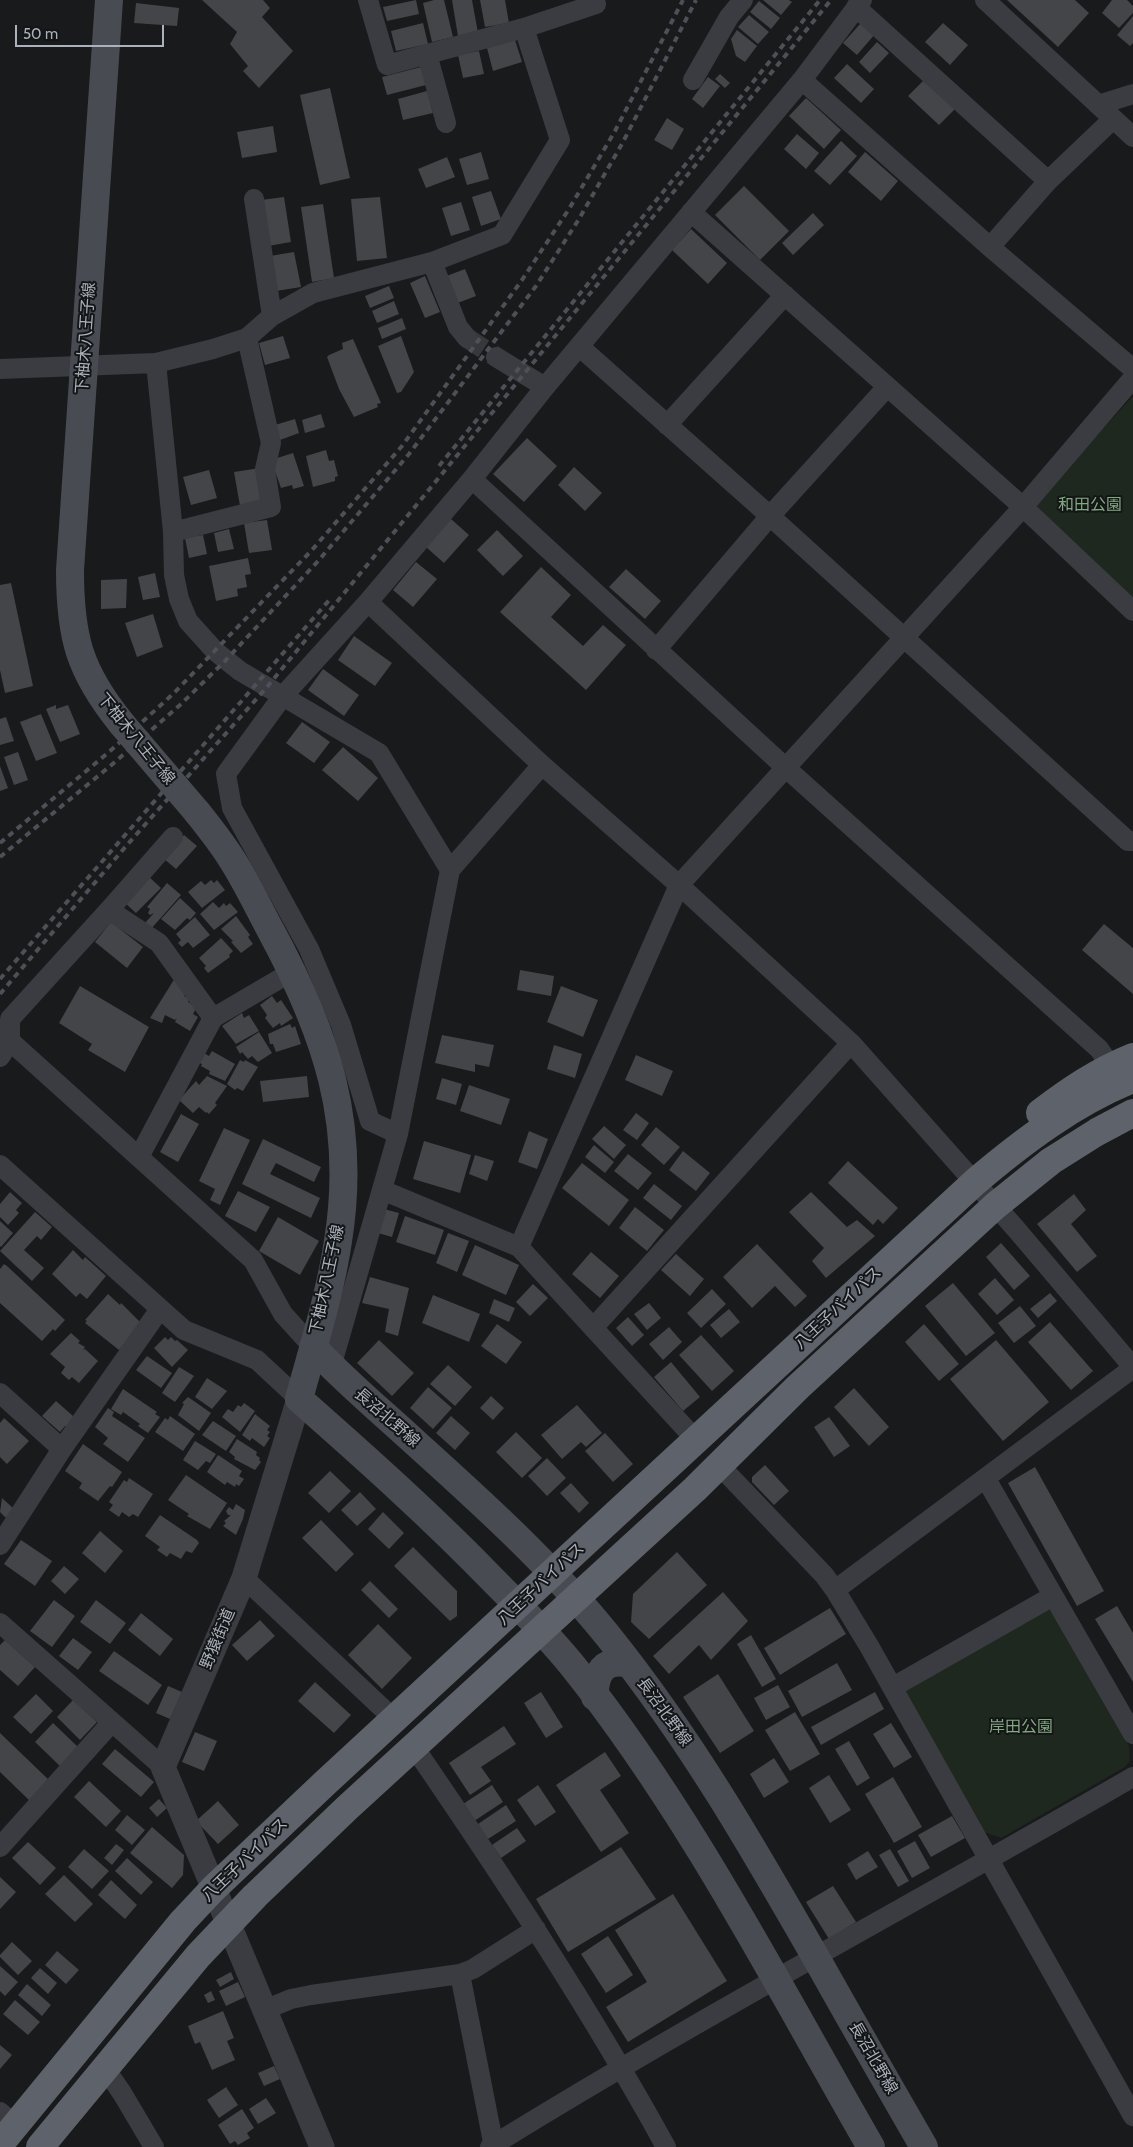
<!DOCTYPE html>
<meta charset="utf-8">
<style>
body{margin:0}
#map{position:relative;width:1133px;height:2147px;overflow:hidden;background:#191a1c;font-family:Cabin,sans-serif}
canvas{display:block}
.scale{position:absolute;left:15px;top:25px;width:149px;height:22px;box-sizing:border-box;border:2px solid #abb2bc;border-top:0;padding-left:6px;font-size:15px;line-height:18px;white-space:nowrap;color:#abb2bc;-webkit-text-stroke:4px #141517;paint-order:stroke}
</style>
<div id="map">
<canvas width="1133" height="2147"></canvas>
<div class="scale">50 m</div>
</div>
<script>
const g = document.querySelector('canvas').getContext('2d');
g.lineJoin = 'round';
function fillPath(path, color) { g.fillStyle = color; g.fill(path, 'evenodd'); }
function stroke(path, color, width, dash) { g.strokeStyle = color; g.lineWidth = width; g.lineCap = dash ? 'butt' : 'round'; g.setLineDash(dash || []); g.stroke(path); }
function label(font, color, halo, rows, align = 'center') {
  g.font = font + ' Cabin,"Noto Sans JP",sans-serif'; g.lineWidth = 4; g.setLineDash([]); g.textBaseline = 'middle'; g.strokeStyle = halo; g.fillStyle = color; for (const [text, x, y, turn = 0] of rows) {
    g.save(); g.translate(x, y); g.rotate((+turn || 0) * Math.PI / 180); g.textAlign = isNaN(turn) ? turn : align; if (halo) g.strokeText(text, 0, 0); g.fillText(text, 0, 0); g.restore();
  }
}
fillPath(new Path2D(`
 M1133,396V606L1036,510V502Z
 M1041,1609L1051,1610L1057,1618L1129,1746L1130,1761L1125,1767L1001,1838L984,1832L905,1691Z`), '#1f281f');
fillPath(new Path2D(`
 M202,0H263L270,8L262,17L293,51L259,88L243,71L248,66L230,44L237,32Z
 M416,0L419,14L387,21L383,7Z
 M434,0H444L453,37L432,42L423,3Z
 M452,0H472L478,33L458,36Z
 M480,0H505L509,23L485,27Z
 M763,0H789L792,2L781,15Z
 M1007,0H1075L1089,13L1058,47Z
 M1112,0H1127L1133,6V13L1119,28L1102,13Z
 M759,1L780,18L771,29L750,12Z
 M136,3L179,8L177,26L134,23Z
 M749,15L769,32L758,44L738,27Z
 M1133,16V43L1130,46L1117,35Z
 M423,23L428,44L396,51L391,31Z
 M861,23L875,34L857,55L843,43Z
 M943,23L968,45L950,65L925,42Z
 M737,30L757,46L745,62L736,56L731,39Z
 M515,40L522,62L493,71L487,48Z
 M877,42L889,53L870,73L859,62Z
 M479,51L484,74L463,78L458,55Z
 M847,64L874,89L861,103L834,78Z
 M421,67L426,85L387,95L382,77Z
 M720,74L730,83L725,88L715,79Z
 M708,77L720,86L703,108L692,99Z
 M924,80L955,109L939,125L908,96Z
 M330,88L350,178L320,185L300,95Z
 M427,91L433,113L403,120L398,99Z
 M806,98L841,130L824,149L789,116Z
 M667,118L684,129L672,150L654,140Z
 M273,126L277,152L242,158L237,132Z
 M797,134L819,153L806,169L784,149Z
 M841,141L857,156L830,185L814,171Z
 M481,152L489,179L467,185L459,159Z
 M865,152L898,181L881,201L848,172Z
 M447,157L455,177L426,188L418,169Z
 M744,186L789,231L760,260L715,215Z
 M491,191L501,219L481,226L472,197Z
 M284,197L291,242L268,246L261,200Z
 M380,197L387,258L357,261L351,199Z
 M461,202L470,230L451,236L442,208Z
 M323,204L334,278L312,282L301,207Z
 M813,213L824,225L793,255L782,243Z
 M691,229L727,263L708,284L672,250Z
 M294,252L301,287L276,291L270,256Z
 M465,269L476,296L455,304L444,277Z
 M425,276L440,312L425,318L410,283Z
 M389,286L394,298L370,308L365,296Z
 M394,301L399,314L377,323L372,311Z
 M402,318L406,329L382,339L378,328Z
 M283,336L290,358L265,365L259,343Z
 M401,336L414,372L401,392L397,393L378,346Z
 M353,339L381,403L377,404L378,407L354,417L339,389L327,357L329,355L343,349L342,343Z
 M321,414L325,427L305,433L302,420Z
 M295,419L299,433L280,440L275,425Z
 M527,438L557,466L524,502L493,474Z
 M326,450L329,461L334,460L338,476L335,477V481L313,487L306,456Z
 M293,453L304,486L293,489L292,485L281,488L271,460Z
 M574,467L602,493L585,511L558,485Z
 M260,468L266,502L240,506L234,472Z
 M209,470L217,498L191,505L183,477Z
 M451,519L469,535L444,563L426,547Z
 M267,520L272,550L249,553L244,523Z
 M229,529L234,549L218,552L214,533Z
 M497,530L523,556L503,576L477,550Z
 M203,535L207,554L189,558L185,538Z
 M248,558L251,574L245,575L247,587L237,589L238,596L216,601L209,566Z
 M416,562L437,579L413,607L393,590Z
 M541,567L571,595L551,617L583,646L603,625L626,645L586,690L500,612Z
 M626,569L661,601L645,619L609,587Z
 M155,573L160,597L143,600L138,577Z
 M127,579L126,608L101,609V580Z
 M11,583L33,686L5,693L0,670V585Z
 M153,614L163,647L137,657L125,623Z
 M354,636L392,663L375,686L338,660Z
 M323,669L359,695L344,716L308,690Z
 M56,705V709L68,705L80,734L60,742L46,709Z
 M41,714L57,753L36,761L20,722Z
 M6,717L14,741L0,745V719Z
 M302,722L330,742L314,763L286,743Z
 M343,747L378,778L358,801L322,770Z
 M18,752L28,780L14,785L4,757Z
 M0,766L8,788L0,791Z
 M184,835L197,846L176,869L163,858Z
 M147,875L161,888L136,913L123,901Z
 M211,880L214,883L217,880L225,890L202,908L188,892L201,881L205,885Z
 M167,883L181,895L150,930L144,924L154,913L150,915L148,913L150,909L147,907Z
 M180,898L196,913L190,920L187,918L175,930L161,919Z
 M213,902L219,908L224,903L226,906L230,903L238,912L214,930L200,914Z
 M236,916L250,935L248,937L253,944L241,953L231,942L233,941L221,929Z
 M195,917L210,935L193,948L188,942L182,947L178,943L181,940L176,934Z
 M111,922L143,947L127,968L95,942Z
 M1104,924L1133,948V994L1082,950Z
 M221,938L233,951L229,955L230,957L208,973L204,968L206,966L199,958Z
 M520,970L554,976L551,996L517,990Z
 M175,978L186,992L184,996L189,999L188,1002L197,1007L193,1014L198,1017L190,1031L175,1022L177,1018L175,1020L165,1015L162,1023L150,1018Z
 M80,986L149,1027L125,1072L88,1050L92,1044L59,1023Z
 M561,986L598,1000L583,1037L547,1022Z
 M272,996L277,1003L281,1000L293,1018L281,1026L280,1023L273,1028L265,1018L267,1015L260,1005Z
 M242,1013L244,1018L249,1015L259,1031L236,1044L222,1026Z
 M290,1024L292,1028L295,1026L301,1044L276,1052L273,1044H270L268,1034Z
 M259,1032L272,1053L258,1062L252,1056L248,1059L242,1052L240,1054L236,1047Z
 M442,1035L494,1045L489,1067L475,1064V1072L435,1063Z
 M554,1045L582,1054L575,1078L547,1069Z
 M212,1051L235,1064L225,1081L209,1074L210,1071L201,1066L202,1064L199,1063L204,1053L209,1056Z
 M636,1055L673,1071L662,1096L625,1080Z
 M240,1060L244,1062L245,1060L258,1067L243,1091L237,1088L235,1090L227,1084Z
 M207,1076L227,1086L215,1103L217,1105L209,1114L207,1112L206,1113L199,1107L193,1113L179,1100L196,1081L199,1085Z
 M307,1076L309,1097L263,1102L260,1081Z
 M442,1078L462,1084L456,1105L436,1099Z
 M469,1085L510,1099L501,1125L460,1111Z
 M636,1113L649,1123L637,1140L623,1130Z
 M181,1114L199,1124L178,1162L160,1152Z
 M604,1126L626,1145L614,1159L592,1139Z
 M656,1127L680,1147L664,1165L641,1145Z
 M224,1128L250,1140L220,1205L210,1200L215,1189L199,1181Z
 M529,1131L548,1139L537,1169L518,1162Z
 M263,1139L321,1167L314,1182L276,1163L270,1174L320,1198L311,1218L242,1184Z
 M424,1141L471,1155L460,1193L413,1179Z
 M594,1145L614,1162L605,1173L585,1157Z
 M683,1151L710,1173L696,1191L669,1170Z
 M628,1154L652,1173L638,1190L614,1171Z
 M475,1155L494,1161L487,1181L469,1174Z
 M848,1161L898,1208L883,1224L878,1219L873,1225L828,1183Z
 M582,1163L629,1200L609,1226L562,1188Z
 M654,1184L682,1206L671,1220L643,1198Z
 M238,1191L270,1207L256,1232L225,1216Z
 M10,1192L22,1203L16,1210L19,1213L8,1225L0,1217V1204Z
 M811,1192L847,1227L857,1220L875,1236L826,1278L812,1261L824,1248L789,1212Z
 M1074,1194L1086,1210L1071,1224L1097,1256L1077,1272L1037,1224Z
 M635,1207L664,1230L647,1251L619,1228Z
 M384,1209L399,1213L392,1237L378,1233Z
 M35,1212L52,1227L41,1240L37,1236L24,1250L44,1268L32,1281L0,1251Z
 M405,1216L444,1230L435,1255L396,1242Z
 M278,1217L319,1241L300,1275L259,1251Z
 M0,1221L13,1233L1,1247L0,1246Z
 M448,1233L469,1241L457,1272L436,1263Z
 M1001,1243L1030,1276L1014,1290L986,1257Z
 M757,1244L807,1296L795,1307L775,1286L752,1308L723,1277Z
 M475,1245L519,1265L506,1295L462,1275Z
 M73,1250L83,1260L85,1257L106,1276L87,1299L80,1293L76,1297L52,1274Z
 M591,1252L619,1276L600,1298L572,1274Z
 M676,1254L704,1279L690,1296L661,1270Z
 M4,1264L7,1266L65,1320L55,1331L53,1329L42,1341L0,1303V1269Z
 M370,1277L409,1288L398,1336L385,1332L389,1309L362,1303Z
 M995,1278L1014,1300L997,1315L978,1294Z
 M953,1283L995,1333L966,1356L925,1306Z
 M533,1284L548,1298L530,1316L516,1302Z
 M712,1289L726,1304L701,1328L687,1313Z
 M1050,1293L1057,1301L1038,1318L1030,1309Z
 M108,1294L120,1305L121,1303L142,1324L119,1350L85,1323L87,1321L85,1320Z
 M433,1295L480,1314L469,1342L422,1323Z
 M494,1299L515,1308L509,1322L489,1313Z
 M649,1303L661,1318L647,1330L634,1314Z
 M1020,1306L1036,1326L1014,1343L998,1323Z
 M729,1309L740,1322L721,1338L710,1325Z
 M628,1317L644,1335L632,1346L616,1328Z
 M1050,1322L1093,1371L1071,1390L1028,1342Z
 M497,1324L522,1342L506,1364L481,1346Z
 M924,1324L959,1364L939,1381L905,1342Z
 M669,1327L682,1342L663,1360L649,1344Z
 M71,1333L80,1341L78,1343L85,1347L83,1350L85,1349L98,1361L79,1383L72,1377L69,1380L61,1373L65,1367L50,1354Z
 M701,1335L734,1371L712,1391L679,1355Z
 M165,1337L168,1340L171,1337L175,1341L177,1340L188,1350L172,1367L154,1348Z
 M379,1340L414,1373L392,1396L357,1363Z
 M996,1340L1049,1402L1003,1441L950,1379Z
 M147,1356L172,1373L161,1388L136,1370Z
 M671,1362L700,1397L683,1411L654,1377Z
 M448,1365L472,1387L455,1406L430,1384Z
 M179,1367L194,1376L175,1402L162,1393Z
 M207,1378L227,1391L212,1409L195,1397Z
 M428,1387L452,1408L433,1429L410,1408Z
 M854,1388L889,1427L869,1446L834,1407Z
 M123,1389L157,1412L155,1414L160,1417L148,1433L138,1426L140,1424L123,1412L121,1415L111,1409Z
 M491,1396L504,1408L493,1420L480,1408Z
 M188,1397L211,1413L199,1431L178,1415L184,1404L182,1403Z
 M56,1401L73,1416L68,1429L65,1426L60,1432L42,1416Z
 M244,1403L255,1411L240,1432L222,1417L228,1409L233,1412L238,1405L241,1407Z
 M577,1405L602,1433L586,1447L581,1442L562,1459L541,1435Z
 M108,1408L114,1412L112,1416L145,1438L128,1462L103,1444L108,1438L95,1427Z
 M255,1414L270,1426L267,1430L270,1432L267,1436L270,1438L264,1447L252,1438L250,1441L242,1435Z
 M170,1416L195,1434L183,1451L155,1432L165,1418L168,1420Z
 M451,1416L470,1433L455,1450L436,1433Z
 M829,1417L850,1446L834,1457L814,1427Z
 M4,1418L29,1441L7,1464L0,1457V1423Z
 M213,1421L236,1436L226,1451L202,1435Z
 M516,1432L542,1458L522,1478L496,1452Z
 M605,1433L633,1464L613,1482L585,1451Z
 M237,1439L257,1452L256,1455L260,1458L259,1460L261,1462L255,1470L234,1459L235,1457L229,1452Z
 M195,1441L216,1454L210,1463L206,1461L198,1470L183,1460Z
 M83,1444L122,1472L112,1487L110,1486L98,1501L79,1488L82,1483L65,1471Z
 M218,1455L242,1471L239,1476L244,1479L239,1486L236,1484L235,1487L227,1482L225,1485L207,1472Z
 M547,1458L566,1478L547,1496L528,1476Z
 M765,1465L789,1491L774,1505L752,1482V1477Z
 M1035,1467L1104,1591L1077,1606L1008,1483Z
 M330,1471L351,1491L329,1513L308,1493Z
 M186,1475L227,1503L210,1529L187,1516L189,1514L168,1500Z
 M129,1478L153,1494L138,1517L133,1514L129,1517L122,1512L119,1517L109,1510L113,1505L109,1502L124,1480L127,1482Z
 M571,1483L589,1503L579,1513L560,1493Z
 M360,1492L376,1509L357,1526L341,1510Z
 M2,1498L14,1509L6,1518L0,1512Z
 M236,1504L245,1510L243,1519L236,1535L223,1526L226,1523L224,1521L231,1515H228L226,1511L229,1507L233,1510Z
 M383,1512L404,1533L389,1549L368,1529Z
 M160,1515L197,1540L199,1543L192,1553L186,1551L181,1559L170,1553L167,1557L157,1550L160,1547L145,1536Z
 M321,1520L354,1554L336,1572L302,1538Z
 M100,1531L123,1551L105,1573L82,1553Z
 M21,1540L52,1561L35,1586L4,1564Z
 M413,1547L457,1591V1616L450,1621L394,1566Z
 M677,1552L707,1585L649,1639L631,1622L633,1594Z
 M64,1566L79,1579L65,1594L51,1581Z
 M370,1581L398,1609L389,1618L361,1590Z
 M723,1592L748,1621L711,1660L699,1645L669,1674L653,1656Z
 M54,1600L75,1616L52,1647L30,1631Z
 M96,1600L126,1623L110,1644L80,1622Z
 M1117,1606L1133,1633V1682L1095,1619Z
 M830,1608L846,1634L780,1675L764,1648Z
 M141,1613L173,1639L160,1656L128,1630Z
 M260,1620L275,1636L247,1661L232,1645Z
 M378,1624L412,1658L382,1689L348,1655Z
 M751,1635L776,1679L762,1687L737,1644Z
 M73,1638L92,1652L78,1670L59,1656Z
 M5,1640L35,1667L18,1686L0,1670V1645Z
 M114,1651L162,1685L148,1705L99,1671Z
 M837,1663L852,1690L802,1717L788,1691Z
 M718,1674L754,1731L720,1753L683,1697Z
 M315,1682L351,1715L334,1733L298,1701Z
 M778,1685L790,1707L766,1720L754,1698Z
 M168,1686L182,1692L170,1719L156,1713Z
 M541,1692L563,1727L546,1738L524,1703Z
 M875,1692L884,1709L821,1745L811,1727Z
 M36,1694L53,1711L31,1734L13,1717Z
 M73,1700L97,1722L80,1740L57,1717Z
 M795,1712L820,1754L790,1771L765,1730Z
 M53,1723L78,1747L60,1766L35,1742Z
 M891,1723L912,1757L894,1768L873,1734Z
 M504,1726L516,1744L481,1767L491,1781L470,1795L449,1763Z
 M195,1732L217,1741L204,1771L182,1762Z
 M0,1733L50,1781L30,1801L0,1772Z
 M849,1741L870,1778L857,1786L835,1749Z
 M115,1749L154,1782L141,1797L102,1764Z
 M605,1752L621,1776L600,1790L629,1833L601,1852L556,1785Z
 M774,1758L789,1782L764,1798L750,1774Z
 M829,1775L851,1810L830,1823L809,1788Z
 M893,1777L922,1827L894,1843L865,1794Z
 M89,1781L121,1811L106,1827L74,1797Z
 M492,1785L503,1802L474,1821L463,1804Z
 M538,1785L556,1812L535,1826L517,1800Z
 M159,1799L167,1808L157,1817L149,1808Z
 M218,1801L239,1825L218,1844L196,1821Z
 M506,1805L516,1821L488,1839L478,1824Z
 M127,1815L145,1830L132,1845L115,1830Z
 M952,1816L965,1838L931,1857L918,1835Z
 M152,1827L184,1855L183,1875L172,1888L130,1853Z
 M517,1828L526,1841L501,1858L492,1845Z
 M915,1841L930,1868L912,1878L897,1851Z
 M28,1842L56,1868L40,1885L12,1858Z
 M116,1844L124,1850L112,1865L104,1858Z
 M621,1847L656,1899L568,1952L536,1899Z
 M84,1849L109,1871L92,1889L68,1867Z
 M890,1849L909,1881L898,1887L879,1855Z
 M868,1851L878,1867L856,1880L847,1864Z
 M127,1858L153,1882L141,1895L115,1871Z
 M64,1875L93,1904L75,1922L45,1894Z
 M0,1877L16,1892L0,1909Z
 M111,1880L137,1905L125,1919L98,1895Z
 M833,1886L856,1922L829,1939L806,1902Z
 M673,1894L727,1981L628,2042L606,2007L647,1982L615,1930Z
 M608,1936L633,1975L606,1993L581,1954Z
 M12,1942L32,1961L18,1975L0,1957V1955Z
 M57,1951L79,1970L66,1984L45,1965Z
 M0,1966L18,1982L5,1996L0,1991Z
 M40,1968L57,1983L48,1994L31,1978Z
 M231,1972L234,1979L220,1987L216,1980Z
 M238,1982L245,1997L226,2006L219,1991Z
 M27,1984L51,2005L42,2016L18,1995Z
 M211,1991L215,2000L208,2003L204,1995Z
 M15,2000L40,2022L28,2035L3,2014Z
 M223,2011L234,2038L227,2041L235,2060L212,2070L200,2042L195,2044L188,2026Z
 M0,2045L12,2055L0,2069Z
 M274,2066L280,2079L264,2086L258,2073Z
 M226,2087L238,2105L219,2118L207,2100Z
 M266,2098L276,2113L258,2124L249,2109Z
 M242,2109L254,2128L247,2133L250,2138L238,2145L235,2141L230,2144L218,2125Z`), '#434549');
stroke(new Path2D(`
 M467,338L496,357`), '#36383c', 20, [20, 10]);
stroke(new Path2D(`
 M368,0L387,65L524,28L596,4
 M985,0L1133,137
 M856,7L1048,181
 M427,54L446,123
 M693,80L729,17L743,0
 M802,80L990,247L1133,369
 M1098,105L1133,94
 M254,199L272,316
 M691,212L1023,507L1133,611
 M990,247L1048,181L1113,119
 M432,262L458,327L467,338
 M580,347L770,516L1128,841H1133
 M496,357L545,387
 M156,363L173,532L174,575L179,599L188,621L215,651L240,671L379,753L450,870
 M0,369L156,363L213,349L247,338L272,316L313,293L432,262L502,235L560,140L524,28
 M667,425L785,295
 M472,479L786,768L1099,1049L1111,1066
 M173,532L271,507L265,469L271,443L247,338
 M368,602L542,765L679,885L851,1043L1016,1229L1133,1367
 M656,650L770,516L887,387
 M109,910L173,837
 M10,1041L253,1260L283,1314L313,1347
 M0,1057L10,1041V1019L109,910L159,943L213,1018
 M398,1134L370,1121L341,1025L309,949L232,808L226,774L282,697L368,602L472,479L545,387L802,80L862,0
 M139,1157L213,1018L293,971
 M0,1165L184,1330L257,1360L299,1399
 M382,1190L519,1247L696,1440
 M519,1247L679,885L1023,507L1133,378
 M593,1328L851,1043
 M331,1367L398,1134L450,870L542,765
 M0,1393L62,1449
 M720,1466L824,1575L835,1590L869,1646L1133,2116
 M986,1479L1133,1734
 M0,1545L62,1449L160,1309
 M244,1578L395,1720
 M835,1590L1133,1368
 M0,1623L163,1767
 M893,1687L1053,1596
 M414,1747C503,1877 590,2009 666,2147
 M0,1847L112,1722
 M460,1974L494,2147
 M264,2010L291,1999L311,1995L460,1974L473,1969L536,1929
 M104,2067L122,2093L154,2147
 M0,2112L15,2125
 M490,2147C700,2017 919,1901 1133,1777`), '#3a3c41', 20);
stroke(new Path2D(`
 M299,1399L244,1578L163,1767L322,2147`), '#3a3c41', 25);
stroke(new Path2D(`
 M109,0L70,570C70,637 79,671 122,724
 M197,812C209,827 221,842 231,858C246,881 258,907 271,931C326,1033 357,1123 338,1241C330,1295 313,1347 299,1399C366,1458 432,1517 494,1581C521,1608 548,1636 572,1665C690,1813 777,1984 871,2147
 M313,1347C340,1376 369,1401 398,1427C471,1493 546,1559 608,1636C693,1742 756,1853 823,1970C856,2029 890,2088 924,2147
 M595,1697C594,1674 604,1657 629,1664`), '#484b52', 28);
stroke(new Path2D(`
 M1040,1113C1069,1091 1098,1071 1133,1057
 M0,2144L183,1921L213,1889L325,1783L975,1182C1022,1142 1075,1102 1133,1079
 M40,2147L198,1956L255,1896L347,1808L695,1489L798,1387L995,1206L1051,1161L1097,1132L1133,1113`), '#5e626a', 28);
stroke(new Path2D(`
 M439,466L820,0
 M0,843L109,752L173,694L312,550L402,446L522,280L569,209L615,131L683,0
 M0,857L115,762L180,705L226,660L319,560L409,454L536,286L579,219L623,142L696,0
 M0,979L331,598
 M0,994L127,845L267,687L831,0`), '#4d5056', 4, [6, 5]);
stroke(new Path2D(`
 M122,724L197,812`), '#484b52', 28);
label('16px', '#abb2bc', '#141517', [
 ["下柚木八王子線",86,338,-86],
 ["下柚木八王子線",136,739,51],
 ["下柚木八王子線",327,1280,-78],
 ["八王子バイパス",838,1308,-43],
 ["長沼北野線",387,1418,41],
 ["八王子バイパス",541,1584,-43],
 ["野猿街道",218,1639,-67],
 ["長沼北野線",664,1712,54],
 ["八王子バイパス",245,1860,-44],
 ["長沼北野線",873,2058,60]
]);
label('16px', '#83a981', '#141517', [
 ["和田公園",1090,505],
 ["岸田公園",1021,1727]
]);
</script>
